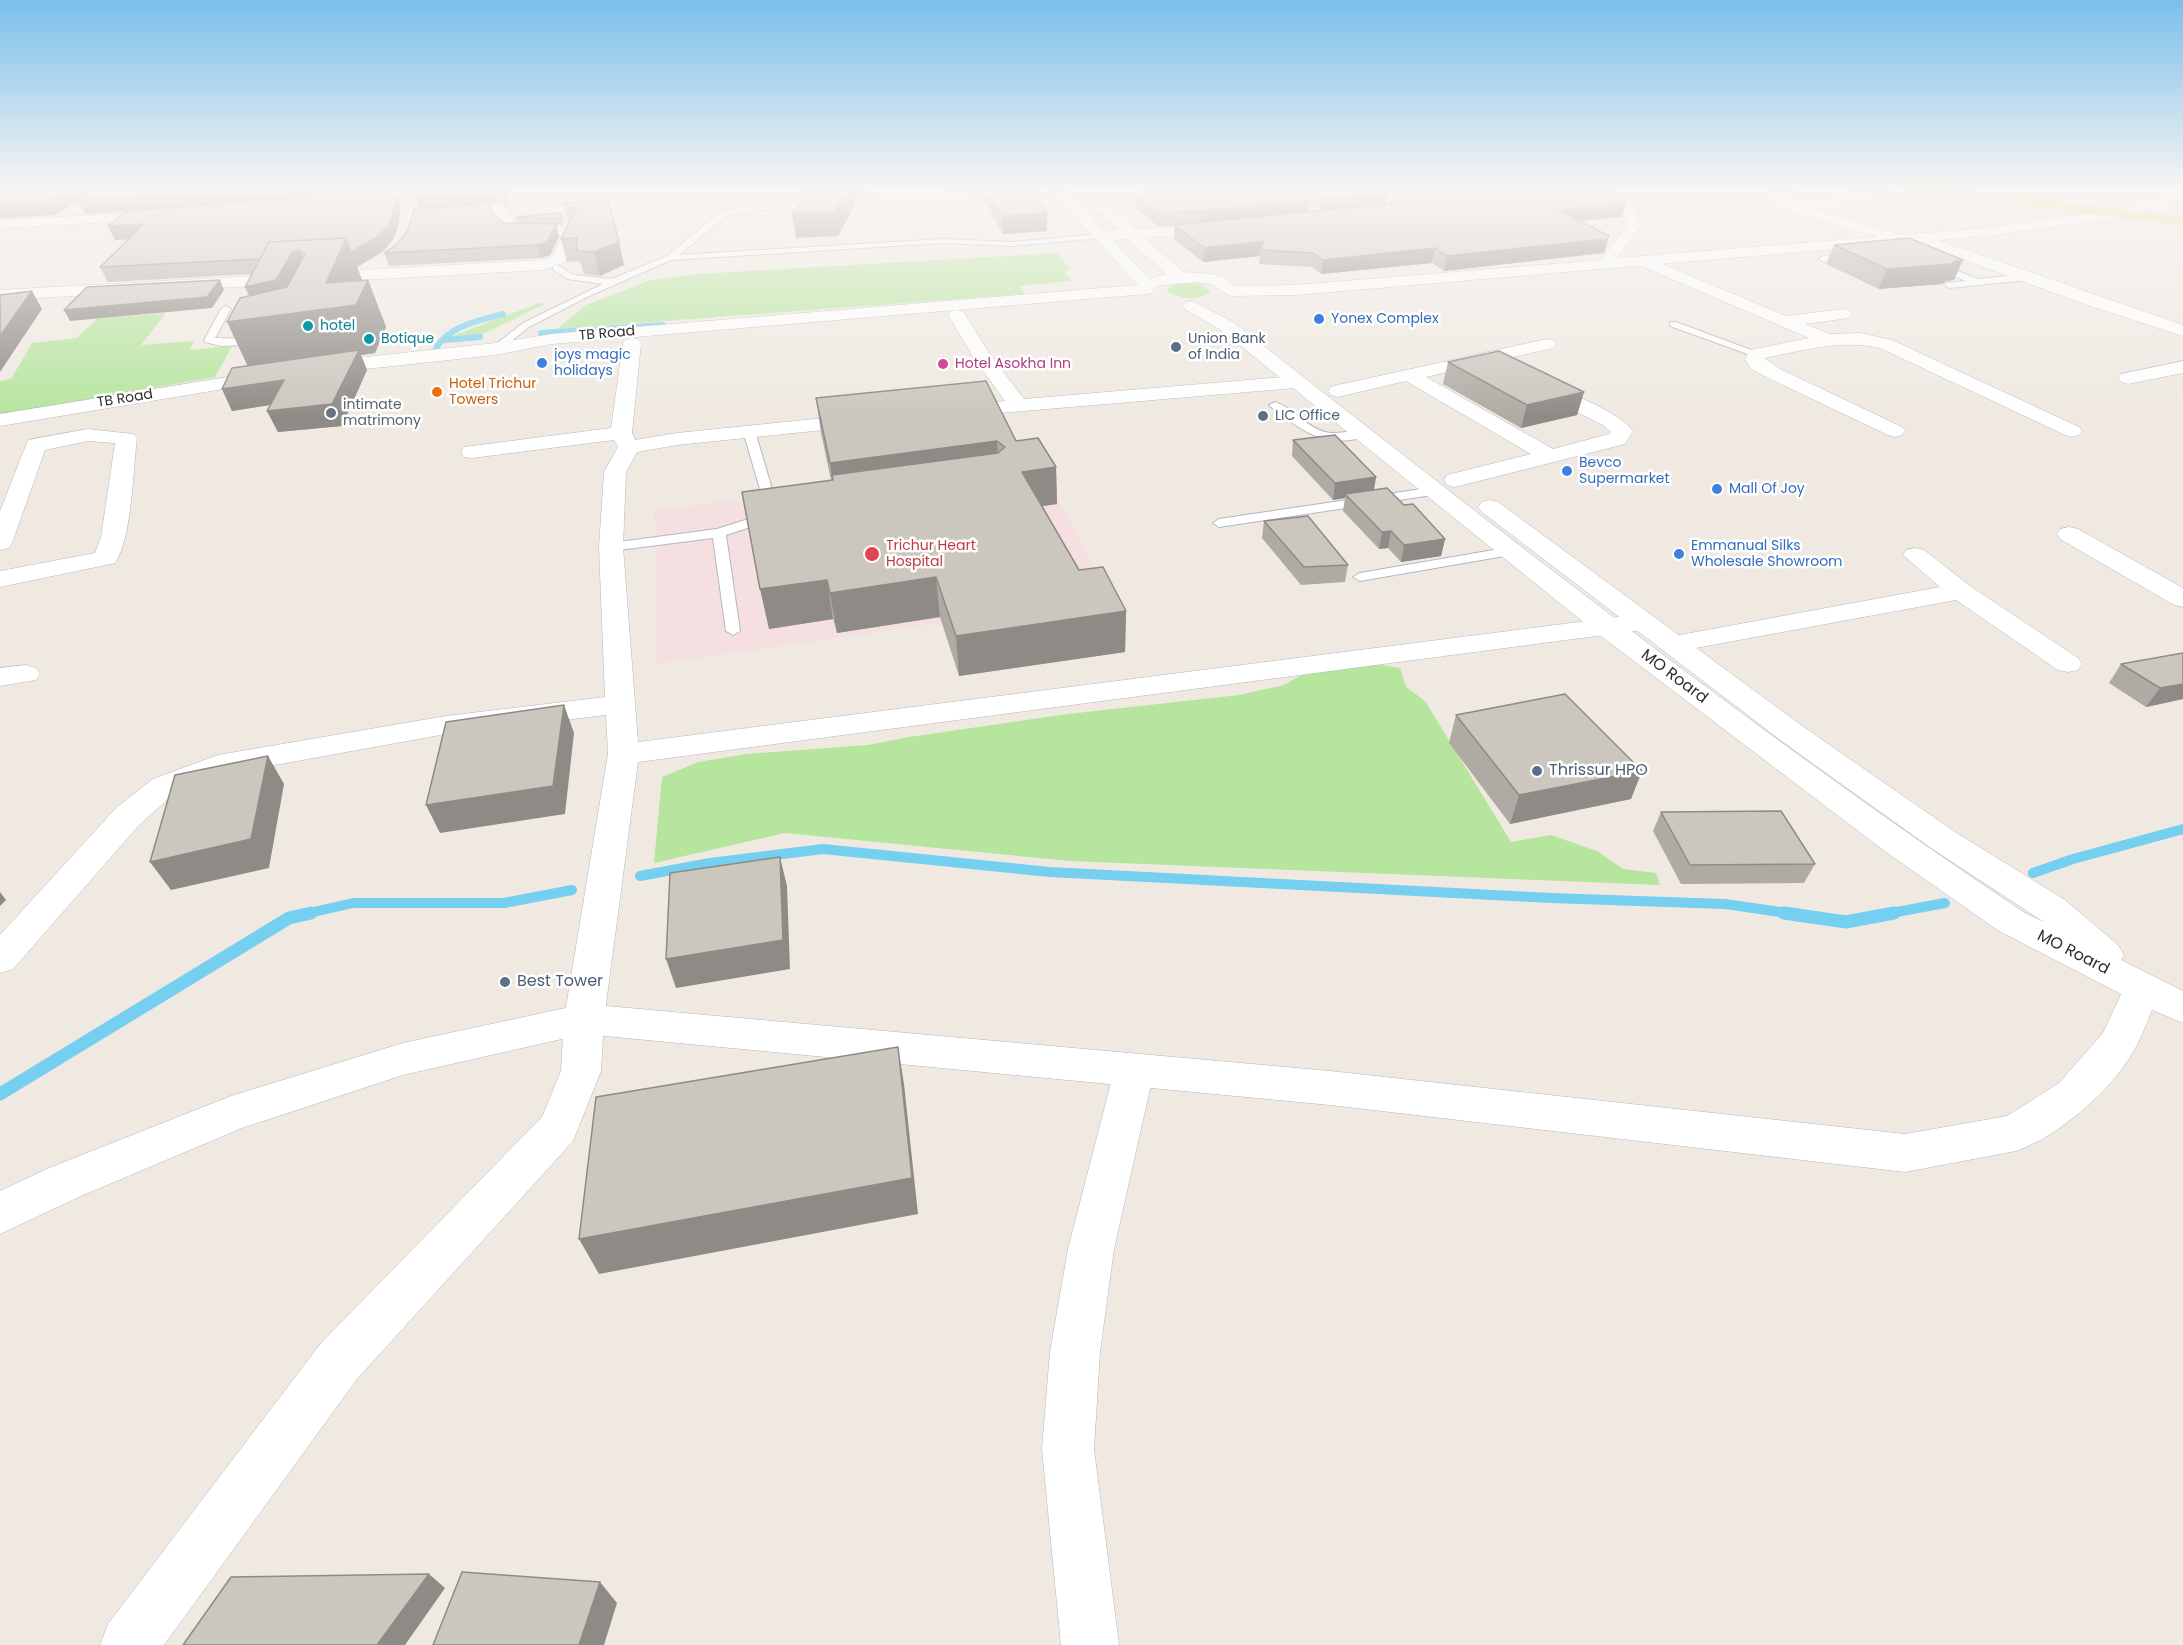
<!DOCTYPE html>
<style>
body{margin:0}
canvas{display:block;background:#efe9e1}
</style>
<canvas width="2183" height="1645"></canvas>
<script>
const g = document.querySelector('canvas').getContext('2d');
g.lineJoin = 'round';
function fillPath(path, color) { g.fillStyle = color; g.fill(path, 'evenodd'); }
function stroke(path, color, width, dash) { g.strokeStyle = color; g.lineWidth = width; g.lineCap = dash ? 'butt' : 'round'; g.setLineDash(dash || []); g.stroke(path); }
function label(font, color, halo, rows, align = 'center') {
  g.font = font + ' Poppins,sans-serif'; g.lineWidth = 5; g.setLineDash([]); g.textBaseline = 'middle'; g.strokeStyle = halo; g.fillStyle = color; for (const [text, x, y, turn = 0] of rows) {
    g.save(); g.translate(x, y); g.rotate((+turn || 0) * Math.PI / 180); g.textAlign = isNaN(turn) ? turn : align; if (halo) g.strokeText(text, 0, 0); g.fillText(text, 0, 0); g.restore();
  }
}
fillPath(new Path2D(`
 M1038,464L1111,598L657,664L655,510Z`), '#f5dfe0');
fillPath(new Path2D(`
 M1057,253L1070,269L1064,271L1071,281L1019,286L1025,294L557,329L586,305L651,280L699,274Z
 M1180,283L1201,284L1211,291C1201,301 1179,300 1167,291L1170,286Z
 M539,303H547L481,335L450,337Z
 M166,313L141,345L194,341L190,350L232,346L215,377L0,414V381L11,379L32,343L77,338L97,319Z
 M1375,664L1400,668L1406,687L1425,701L1511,842L1551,835L1597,851L1623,869L1656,873L1660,885L1070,861L785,833L654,863L662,777L698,762L746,754L868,745L909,737L1068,714L1239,695L1284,685L1303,674Z`), '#b6e59e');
stroke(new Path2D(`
 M541,333L663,325
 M444,340L480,337
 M436,348C450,325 479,321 503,314`), '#75cff0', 6);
stroke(new Path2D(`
 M2033,873L2073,859L2183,829
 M640,876L710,863L823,849L1050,872L1551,898L1725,904L1794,914
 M305,914L353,903H504L572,890
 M1886,914L1945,903`), '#75cff0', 10);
stroke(new Path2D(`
 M1784,913L1846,922L1894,913
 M0,1094L289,918L311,913`), '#75cff0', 13);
const lane = new Path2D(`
 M1008,188H1036L1032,190L737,212L726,216L679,255L943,239L1012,242L1100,234L1104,236L1100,238L1012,246L943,243L671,260L589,296L529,327L499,351L490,349L523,323L603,284L568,279L553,270V266H559L573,275L612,279L667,256L720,212L737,208Z
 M1267,188H1276L1334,218L1327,220Z
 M1358,188C1370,188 1389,196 1397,206L1395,210L1378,214V210L1388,208L1387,204Z
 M1852,253L1855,254V258L1823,262L1819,259L1823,256Z
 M1931,263H1937L1978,279L2026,274L2030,277L2026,280L1949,288L1944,285L1946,283L1966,281L1931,267Z
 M226,306L231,309L215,338L256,339L261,342L260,344L221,346L205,342L204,340L221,309Z
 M1670,322H1676L1762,354L1753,356L1670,326Z
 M1275,402C1293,408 1306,427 1325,432C1338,436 1358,427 1368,435C1363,439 1356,439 1350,440C1317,444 1296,426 1271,407L1269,405Z
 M749,428L755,431L779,513L775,519L726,535L740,631L733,635L726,631L713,538L611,551L604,547L611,543L717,529L767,513L743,431Z
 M1435,487L1441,491L1439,494L1219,527L1213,523L1219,519Z
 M1511,547L1516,548L1518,551L1516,554L1360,581L1353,577L1360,573Z`);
const street = new Path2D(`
 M1780,188H1796L1795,191L1781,198L1801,205L1869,188H1889L1888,191L1816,210L1905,236L1908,239L1900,244L1895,242L1795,213L1767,202L1765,199L1769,193Z
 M497,205L506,208L516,226L578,228L580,231L564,263L542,270L0,300V290L541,260L552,257L563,235L508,233L500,227L495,213L410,220L403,216L410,212Z
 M162,212L169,216L167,219L0,228V220Z
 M1218,225L1223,226L1225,229L1223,232L1100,241L1092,236L1100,231Z
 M1918,233L2183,325V336L2087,305L1913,241L1910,238Z
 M1643,256L1786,316L1843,309L1849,310L1852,314L1849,318L1805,324L1830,334L1860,333L1892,340L2079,427L2082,431L2079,435L2072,437L2065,435L1880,348C1841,339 1802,351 1764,358L1780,369L1902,427L1905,431L1902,435L1895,437L1888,435L1766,377L1751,369L1745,359L1750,350L1809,338L1637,264L1635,261L1637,258Z
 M957,310L963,311L991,356L1024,399L1295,376L1302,378L1305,382L1302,386L1295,388L953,417L946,415L943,411L946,407L1005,401L974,358L948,315L951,311Z
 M632,338L638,339L641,343L632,433L635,440L677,433L863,414L870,416L873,420L870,424L863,426L677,445L637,452L626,472L623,547L638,742L1642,614L1651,616L1655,622L1651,628L1642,630L638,762L604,1019L601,1071L573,1141L357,1379L164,1645H100L108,1624L321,1343L542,1117L561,1071L564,1019L608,754L606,715L446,734L225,774L175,793L140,824L13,969L0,973V935L116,808L153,779L218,755L446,716L605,697L599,547L604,472L618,447L614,440L472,458L464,457L461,452L464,447L472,446L611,428L623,343L626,339Z
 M1547,339L1553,340L1556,344L1553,348L1426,377L1553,449L1609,434L1611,432L1603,425L1531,390L1528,386L1531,382H1545C1567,392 1620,412 1633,431L1625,444L1455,487L1447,485L1444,480L1447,475L1531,454L1406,381L1338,397L1331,395L1328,391L1331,387L1338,385Z
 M2183,361V373L2128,384L2121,382L2118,378L2121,374Z
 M88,429L133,434L137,438C133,469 132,539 115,563L106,565L0,587V571L95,553L101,537L115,443L88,441L45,450L12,543L9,548L0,550V511L28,440Z
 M2069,527L2078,529L2183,588V607L2174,605L2060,539L2057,534L2060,529Z
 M1915,548L1924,550L1970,586L2078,658L2082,664L2078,670L2068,672L2058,670L1956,600L1674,652L1664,650L1660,644L1664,638L1674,636L1940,587L1903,555L1906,550Z
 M26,665L36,668L40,674L36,680L0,686V668Z
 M1134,1054L1148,1059L1154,1071L1114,1249L1100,1352L1094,1449L1119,1645H1061L1042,1449L1050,1352L1068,1249L1114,1071L1120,1059Z`);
const secondary = new Path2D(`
 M1049,188H1062L1150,279L1166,274L1098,211L1096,208L1098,205H1108L1183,272L1213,274L1223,277L1235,286L1296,285L1601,260L1627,226L1622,212L1592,188H1606L1634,207L1641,226L1617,258L1987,228L2121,209L2183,191V199L2122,217L1987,236L1296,295L1231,296L1211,284L1197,282L1156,286L1152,293L1146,294L552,344L495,355L319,374L312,372L309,368L312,364L319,362L495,343L552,334L1138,285Z
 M1192,301L1233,322C1493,525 1751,730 2025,913L2044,922L1931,848L1783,742L1482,512L1478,507L1482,502L1490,500L1498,502L1805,728L1955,832L2065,900L2118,945L2124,955L2121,960L2183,991V1023L2152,1010C2146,1024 2141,1039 2133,1052C2111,1091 2059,1136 2016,1151L1905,1172L1330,1105L584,1034L403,1075L242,1128L81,1196L0,1234V1191L49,1168L231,1096L403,1043L584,1004L1330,1071L1905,1134L2007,1116L2059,1083L2103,1033L2121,994L1999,931L1886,852L1597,633L1221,330L1186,310L1183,306L1186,302Z
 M271,370L278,372L281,376L278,380L0,426V414Z`);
const primary = new Path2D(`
 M1905,188H1942L2183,217V225L1912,192Z`);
stroke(lane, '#b4b7c1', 2);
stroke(street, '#b4b7c1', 1);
stroke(secondary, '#b4b7c1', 1);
stroke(primary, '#c9c9c9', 1);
fillPath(lane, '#fff');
fillPath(street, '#fff');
fillPath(secondary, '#fff');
fillPath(primary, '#f2d163');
fillPath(new Path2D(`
 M0,188H509L508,207L497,203H490L494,215L504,223L556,224L559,237L550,255L541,258L389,266L384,253L482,204L419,209L415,193L411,191L397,192L401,204L398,227L393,240L382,252L357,267L362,281L368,280L386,327L375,353L361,355L367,370L342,426L278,432L267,411L271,405L232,411L222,389L247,366L249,296L252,274L108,282L100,267L129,239L115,240L108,226L126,211L85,214L78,201L55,215L0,218Z
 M982,188H1029L1047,213V231L1003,234L983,199Z
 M1153,188H1608L1625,204L1622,217L1580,221L1609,236L1605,251L1603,253L1444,271L1432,263L1321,274L1312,267L1259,264L1260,256L1203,262L1174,239V226H1158L1136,209V195ZM1393,189L1392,197L1395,201L1386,204L1387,193L1383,191ZM1311,203L1323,210L1310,211Z
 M608,200L624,265L600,276L584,274L580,261L567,262L561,239L569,224L563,203Z
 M561,213L564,225L517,223L515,217Z
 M1834,245L1954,280L1946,281L1942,284L1879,289L1826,264Z
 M1448,362L1584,392L1577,415L1521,428L1443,384Z
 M816,398L1016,441L1056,467L1057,504L1042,506L1079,570L1126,611L1125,652L959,676L940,617L837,633L833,619L769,629L831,480L821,433Z
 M1293,440L1376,477L1374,490L1404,505L1445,539L1441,556L1401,562L1388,548L1379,549L1343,511L1345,498L1333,500L1292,456Z
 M1264,521L1348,565L1345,582L1301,585L1262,538Z
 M2121,664L2183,699L2146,707L2109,683Z
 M1456,715L1642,771L1631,799L1510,824L1449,743Z
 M1661,812L1815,864L1804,883L1681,884L1653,831Z`), '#afaba4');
fillPath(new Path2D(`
 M71,188H410L411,191L397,192L401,204L398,227L393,240L382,252L357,267L363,282L368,280L386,327L375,353L361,355L367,370L342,426L278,432L267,411L356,356L250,371L227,322L259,318L245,287L292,253L299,250L318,295L326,283L346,238L397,192L85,214L78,201L55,215L0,218V204Z
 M504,188H509L508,207L504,193Z
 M819,188H865L860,197H854L855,205L838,236L796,238L792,214Z
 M1383,188H1393V189L1382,191Z
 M493,189L497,203L419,209L415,195Z
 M1387,193L1385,207L1326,212L1328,198Z
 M1311,200L1310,213L1201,225L1202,211Z
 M1625,204L1622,217L1555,223L1558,210Z
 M1047,213V231L1003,234L1002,216Z
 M144,224L151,238L115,240L108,226Z
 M556,224L559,237L550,255L541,258L537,245Z
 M1609,236L1605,251L1603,253L1444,271L1447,256Z
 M1264,241L1260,250V256L1203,262L1204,248Z
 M619,242L624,265L600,276L594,252Z
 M1435,248L1432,263L1321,274L1323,260Z
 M1963,260L1954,280L1946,281L1942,284L1879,289L1887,269Z
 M220,280L224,290L212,308L70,321L64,310Z
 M32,291L42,309L0,372V336Z
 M284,380L294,401L232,411L222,389Z
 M1584,392L1577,415L1521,428L1527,405Z
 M997,441L999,478L835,500L830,463Z
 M1056,467L1057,504L1023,509L1022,472Z
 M1376,477L1373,494H1345V498L1333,500L1335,483Z
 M1391,531L1388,548L1379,549L1382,532Z
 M1445,539L1441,556L1401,562L1404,545Z
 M936,577L940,617L837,633L830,593Z
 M827,580L833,619L769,629L760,589Z
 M1126,611L1125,652L959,676L956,636Z
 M2183,684V699L2146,707L2160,688Z
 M564,705L574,733L565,814L440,833L426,805Z
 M268,756L284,784L269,868L171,890L150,862Z
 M1642,771L1631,799L1510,824L1519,795Z
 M780,857L787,886L790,969L676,988L666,959Z
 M0,892L6,900L0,906Z
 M898,1047L904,1084L918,1214L599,1274L579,1239Z
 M429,1574L445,1588L405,1645H377Z
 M600,1582L617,1603L604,1645H579Z`), '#8e8b86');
const building = new Path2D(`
 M0,188H71L48,201L0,204Z
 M96,188H260L78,200Z
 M415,188H504V193L493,189L415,195Z
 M810,188H849L835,212L792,214Z
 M985,188H1029L1047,213L1002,216Z
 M1153,188H1288L1311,200L1202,211L1158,213L1136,195Z
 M1307,188H1377L1387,193L1328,198Z
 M1397,188H1608L1624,200L1625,204L1558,210L1609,236L1607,239L1447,256L1435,248L1323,260L1313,253L1260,250L1264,241L1204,248L1174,225L1388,204L1398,199L1401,194Z
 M397,191L393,214L388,226L377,237L351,252L346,238L269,242L260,259L100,267L144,224L108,226L127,211Z
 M608,200L619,242L594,252L577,251V238L561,239L576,209L563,203Z
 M490,203L494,215L504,223L556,224L547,242L537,245L384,253L397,244L407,232L414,210Z
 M561,213L562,218L515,217Z
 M346,238L326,283L368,280L356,305L227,322L240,298L287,287L305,254L299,250L292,253L276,280L245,287L269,242Z
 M1909,238L1963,260L1955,261L1951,264L1887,269L1834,245Z
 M220,280L207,297L64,310L87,287Z
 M32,291L0,336V295Z
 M359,350L332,404L267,411L284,380L222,389L232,368Z
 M1499,351L1584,392L1527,405L1448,362Z
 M986,381L1016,441L1038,438L1056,467L1022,472L1079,570L1103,567L1126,611L956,636L936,577L830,593L827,580L760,589L742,492L833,480L832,475L998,453L1005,447L997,441L830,463L816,398Z
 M1335,435L1376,477L1335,483L1293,440Z
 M1387,488L1404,505L1413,504L1445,539L1404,545L1391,531L1382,532L1345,494Z
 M1308,516L1348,565L1304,567L1264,521Z
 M2183,653V684L2160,688L2121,664Z
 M1565,694L1642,771L1519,795L1456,715Z
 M564,705L553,786L426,805L446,722Z
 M268,756L251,839L150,862L175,775Z
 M1781,811L1815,864L1690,865L1661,812Z
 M780,857L783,940L666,959L670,873Z
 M898,1047L912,1178L579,1239L596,1097Z
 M462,1572L600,1582L579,1645H433Z
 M429,1574L377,1645H183L231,1577Z`);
fillPath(building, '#cbc7bf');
stroke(building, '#8e8b86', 1.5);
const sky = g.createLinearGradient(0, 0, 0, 418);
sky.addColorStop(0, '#7abfeb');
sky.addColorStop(0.45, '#f8f5f2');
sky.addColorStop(1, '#f8f5f200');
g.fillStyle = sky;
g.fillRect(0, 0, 2183, 418);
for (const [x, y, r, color] of [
 [1319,319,6,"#3f7fe0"],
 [308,326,6,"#0f9aa8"],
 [369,339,6,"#0f9aa8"],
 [1176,347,6,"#5c6f8a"],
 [542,363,6,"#3f7fe0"],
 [943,364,6,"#d1479c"],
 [437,392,6,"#e8710a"],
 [331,413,6,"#6b7280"],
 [1263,416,6,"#5c6f8a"],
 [1567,471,6,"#3f7fe0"],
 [1717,489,6,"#3f7fe0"],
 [872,554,8,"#e0444e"],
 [1679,554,6,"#3f7fe0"],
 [1537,771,6,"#5c6f8a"],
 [505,982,6,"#5c6f8a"]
]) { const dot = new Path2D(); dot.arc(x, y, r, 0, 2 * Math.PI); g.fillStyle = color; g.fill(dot); stroke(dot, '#fff', 2); }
label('14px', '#366cbe', '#fff', [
 ["Yonex Complex",1331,319],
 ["joys magic",554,355],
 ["holidays",554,371],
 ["Bevco",1579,463],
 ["Supermarket",1579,479],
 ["Mall Of Joy",1729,489],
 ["Emmanual Silks",1691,546],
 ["Wholesale Showroom",1691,562]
], 'left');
label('14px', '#0d838f', '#fff', [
 ["hotel",320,326],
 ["Botique",381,339]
], 'left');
label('14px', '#2e2e2e', '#fff', [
 ["TB Road",607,334,-5],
 ["TB Road",125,399,-9]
]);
label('14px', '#4e5e75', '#fff', [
 ["Union Bank",1188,339],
 ["of India",1188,355],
 ["LIC Office",1275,416]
], 'left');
label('14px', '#b23c85', '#fff', [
 ["Hotel Asokha Inn",955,364]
], 'left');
label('14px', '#c56008', '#fff', [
 ["Hotel Trichur",449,384],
 ["Towers",449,400]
], 'left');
label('14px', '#5b616d', '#fff', [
 ["intimate",343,405],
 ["matrimony",343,421]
], 'left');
label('14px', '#be3a42', '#fff', [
 ["Trichur Heart",886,546],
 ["Hospital",886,562]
], 'left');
label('16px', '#2e2e2e', '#fff', [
 ["MO Roard",1674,677,37],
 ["MO Roard",2073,953,27]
]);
label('16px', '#4e5e75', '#fff', [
 ["Thrissur HPO",1549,771],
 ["Best Tower",517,982]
], 'left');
</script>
